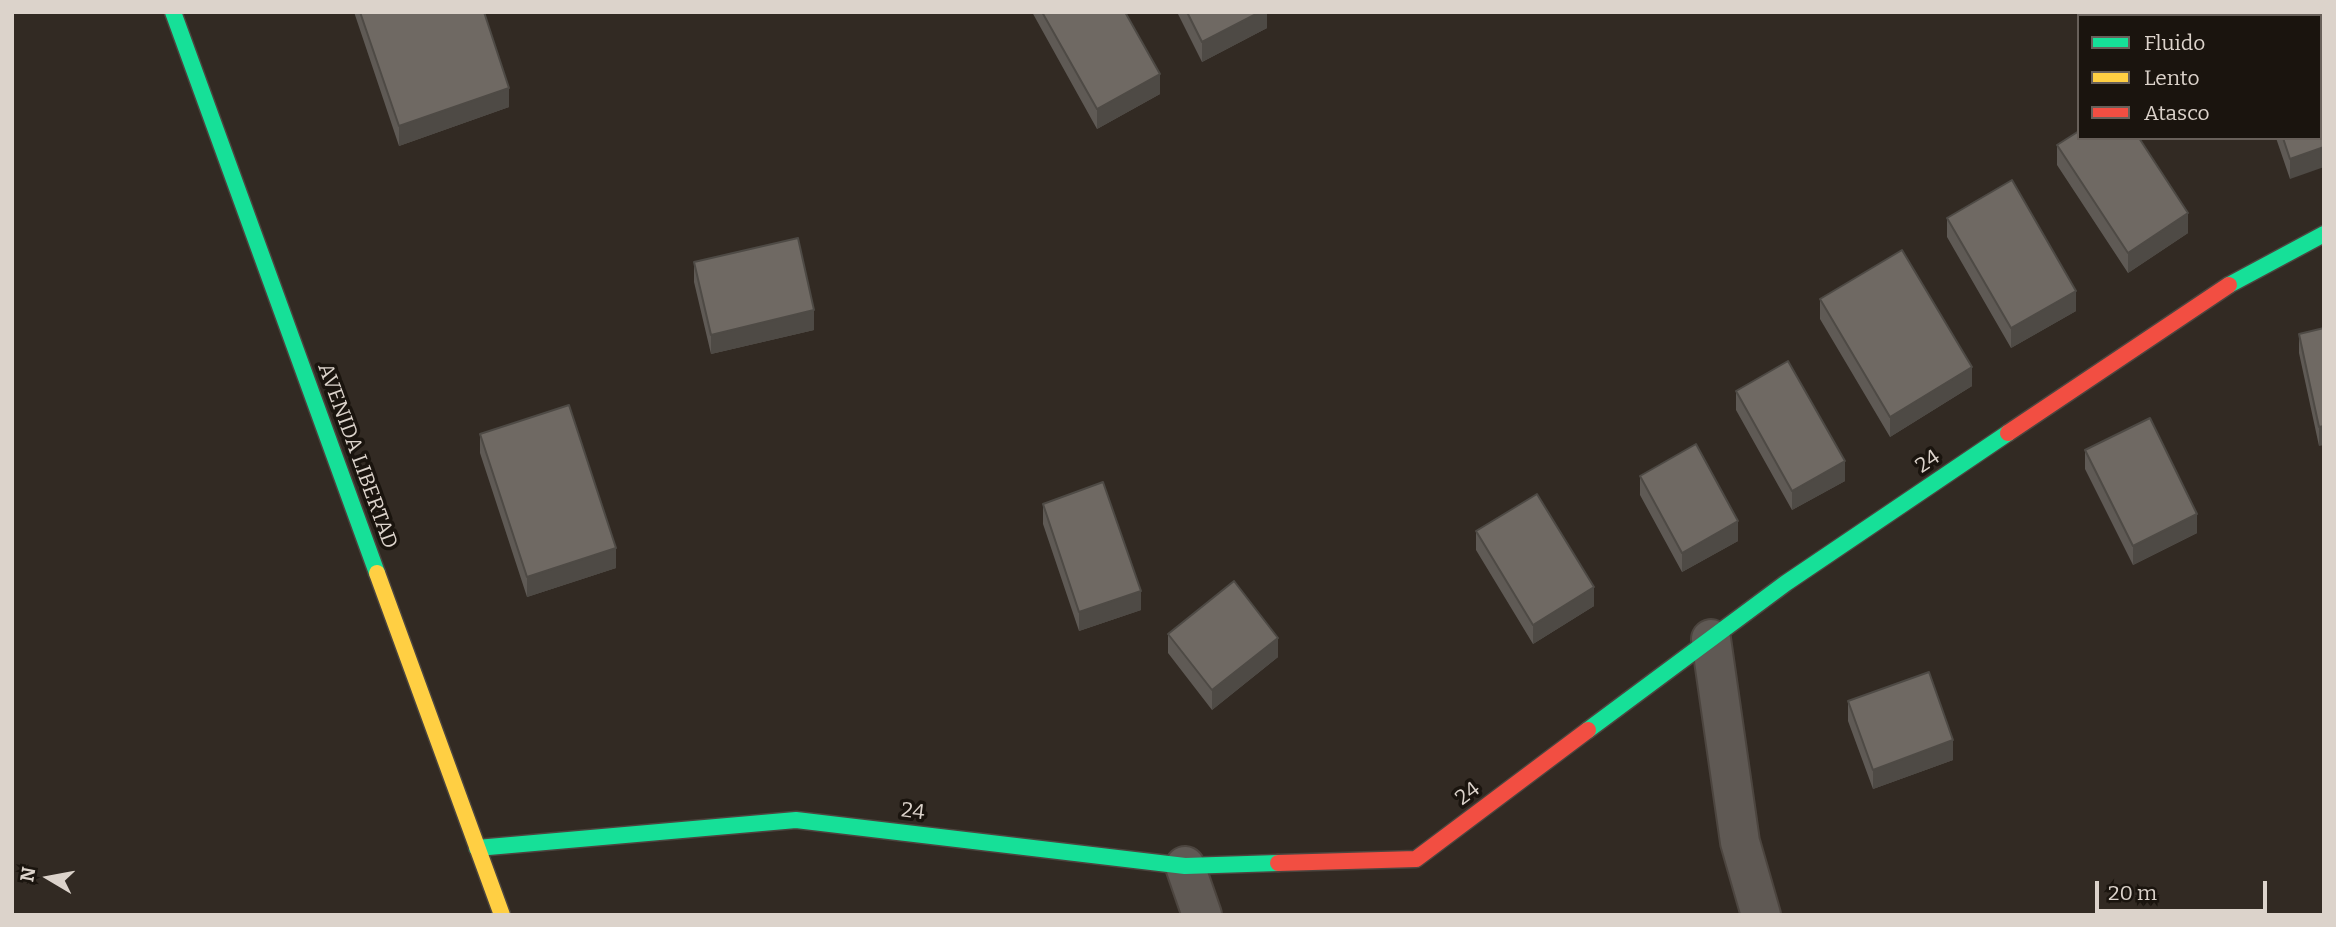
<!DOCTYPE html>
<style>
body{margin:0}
#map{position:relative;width:2336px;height:927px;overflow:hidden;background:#322a23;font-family:Bitter,serif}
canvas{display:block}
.frame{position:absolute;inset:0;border:14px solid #dcd3cb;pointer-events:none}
.legend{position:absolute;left:2077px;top:14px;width:245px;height:126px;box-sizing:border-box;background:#1a140e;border:2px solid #68605a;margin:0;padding:9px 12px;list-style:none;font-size:21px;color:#dcd3cb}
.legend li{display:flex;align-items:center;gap:14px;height:35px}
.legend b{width:35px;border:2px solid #68605a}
.north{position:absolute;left:14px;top:843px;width:70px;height:70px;-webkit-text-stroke:5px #1a140e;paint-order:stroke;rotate:280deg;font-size:19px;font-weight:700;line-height:28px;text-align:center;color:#dcd3cb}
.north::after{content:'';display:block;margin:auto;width:24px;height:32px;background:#dcd3cb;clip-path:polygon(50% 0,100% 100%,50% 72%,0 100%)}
.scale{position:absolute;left:2095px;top:881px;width:172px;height:32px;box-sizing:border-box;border:4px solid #dcd3cb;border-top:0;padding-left:9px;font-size:21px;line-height:24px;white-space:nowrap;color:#dcd3cb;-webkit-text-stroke:5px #1a140e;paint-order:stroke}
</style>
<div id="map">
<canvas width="2336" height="927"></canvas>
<div class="frame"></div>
<ul class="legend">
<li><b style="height:9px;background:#16e098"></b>Fluido</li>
<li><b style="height:9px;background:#ffcf43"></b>Lento</li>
<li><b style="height:9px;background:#f24e42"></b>Atasco</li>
</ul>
<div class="north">N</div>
<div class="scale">20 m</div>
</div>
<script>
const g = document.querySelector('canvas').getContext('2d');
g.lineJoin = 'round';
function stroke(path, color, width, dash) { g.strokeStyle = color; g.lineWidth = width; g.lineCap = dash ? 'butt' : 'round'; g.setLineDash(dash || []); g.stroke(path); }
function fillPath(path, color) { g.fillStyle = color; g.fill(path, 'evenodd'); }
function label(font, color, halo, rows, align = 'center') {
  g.font = font + ' Bitter,serif'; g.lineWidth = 7; g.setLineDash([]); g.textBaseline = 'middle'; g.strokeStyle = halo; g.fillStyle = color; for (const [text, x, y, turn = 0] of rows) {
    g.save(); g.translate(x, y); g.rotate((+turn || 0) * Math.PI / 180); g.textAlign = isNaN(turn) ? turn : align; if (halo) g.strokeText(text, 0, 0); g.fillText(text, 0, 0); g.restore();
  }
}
const street = new Path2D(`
 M1711,639L1740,842L1761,915
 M1185,866L1202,915`);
const fast = new Path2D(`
 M173,12L377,573
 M2229,285L2324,234
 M1588,730L1786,583L2008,433
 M477,848L796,820L1185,866L1278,863`);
const slow = new Path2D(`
 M377,573L502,915`);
const jam = new Path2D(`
 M2008,433L2229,285
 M1278,863L1416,859L1588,730`);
stroke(street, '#4c453f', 42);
stroke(fast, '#4c453f', 19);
stroke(slow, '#4c453f', 19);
stroke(jam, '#4c453f', 19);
stroke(street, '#5f5954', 38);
stroke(fast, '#16e098', 16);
stroke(slow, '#ffcf43', 16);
stroke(jam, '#f24e42', 16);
fillPath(new Path2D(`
 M354,12H484L509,107L399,146Z
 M1032,12H1125L1160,94L1097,129Z
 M1177,12H1267V28L1202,62Z
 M2276,138H2320L2290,179Z
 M2057,145L2188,233L2128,273L2057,165Z
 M1947,218L2076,311L2011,348L1947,237Z
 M694,262L814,330L711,354L694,282Z
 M1820,299L1972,386L1890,437L1820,319Z
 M2324,328L2319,446L2299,353V334Z
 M1736,391L1845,481L1792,510L1736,410Z
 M480,434L616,568L527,597L480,453Z
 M2085,450L2197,533L2133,565L2085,469Z
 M1640,476L1738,541L1682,572L1640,495Z
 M1043,504L1141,610L1079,631L1043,524Z
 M1476,531L1594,606L1533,644L1476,550Z
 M1168,634L1278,657L1212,710L1168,653Z
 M1848,701L1953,760L1873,789L1848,721Z`), '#5f5a55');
fillPath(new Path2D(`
 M1260,12H1267V28L1202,62V42Z
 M1160,74V94L1097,129V109Z
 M509,88V107L399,146V126Z
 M2324,147V167L2290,179V159Z
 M2188,213V233L2128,273V253Z
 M2076,291V311L2011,348V328Z
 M814,310V330L711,354V335Z
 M1972,367V386L1890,437V417Z
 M2324,426V445L2319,446V427Z
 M1845,461V481L1792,510V491Z
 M2197,514V533L2133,565V546Z
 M1738,521V541L1682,572V553Z
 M616,548V568L527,597V577Z
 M1594,587V606L1533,644V625Z
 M1141,591V610L1079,631V612Z
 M1278,638V657L1212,710V690Z
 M1953,740V760L1873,789V770Z`), '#4e4a45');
const building = new Path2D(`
 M360,12H484L509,88L399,126Z
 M1042,12H1125L1160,74L1097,109Z
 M1187,12H1260L1202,42Z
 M2324,59V147L2290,159L2283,138H2320V60Z
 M2079,131V138H2139L2188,213L2128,253L2057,145Z
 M2012,180L2076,291L2011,328L1947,218Z
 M798,238L814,310L711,335L694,262Z
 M1902,250L1972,367L1890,417L1820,299Z
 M2324,328V426L2319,427L2299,334Z
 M1788,361L1845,461L1792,491L1736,391Z
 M569,405L616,548L527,577L480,434Z
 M2150,418L2197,514L2133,546L2085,450Z
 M1696,444L1738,521L1682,553L1640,476Z
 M1103,482L1141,591L1079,612L1043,504Z
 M1537,494L1594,587L1533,625L1476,531Z
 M1234,581L1278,638L1212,690L1168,634Z
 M1929,672L1953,740L1873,770L1848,701Z`);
fillPath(building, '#6f6963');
stroke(building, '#4e4a45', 2);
label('21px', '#dcd3cb', '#1a140e', [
 ["AVENIDA LIBERTAD",357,456,70],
 ["24",1928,462,-34],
 ["24",1468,794,-37],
 ["24",913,812,7]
]);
</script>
